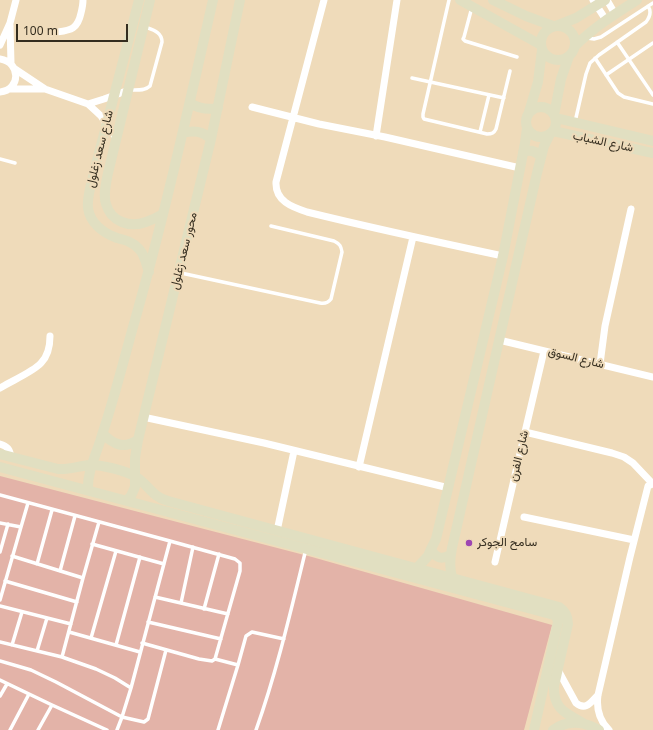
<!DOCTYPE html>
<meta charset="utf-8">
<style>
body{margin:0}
#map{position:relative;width:653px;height:730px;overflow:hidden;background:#efdbba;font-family:"Noto Sans",sans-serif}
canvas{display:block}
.scale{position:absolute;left:16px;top:24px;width:112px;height:18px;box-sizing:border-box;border:2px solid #342d1f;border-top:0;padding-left:5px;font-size:12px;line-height:14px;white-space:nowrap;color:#342d1f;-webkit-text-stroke:3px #efdbba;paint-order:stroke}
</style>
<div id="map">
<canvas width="653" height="730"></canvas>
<div class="scale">100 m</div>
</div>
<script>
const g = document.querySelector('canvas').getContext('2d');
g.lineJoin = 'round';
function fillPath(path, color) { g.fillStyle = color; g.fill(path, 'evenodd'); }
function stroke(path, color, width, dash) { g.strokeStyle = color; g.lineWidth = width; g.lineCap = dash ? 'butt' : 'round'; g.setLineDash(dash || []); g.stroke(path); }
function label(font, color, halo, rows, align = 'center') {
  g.font = font + ' "Noto Sans",Vazirmatn,sans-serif'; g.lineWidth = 4; g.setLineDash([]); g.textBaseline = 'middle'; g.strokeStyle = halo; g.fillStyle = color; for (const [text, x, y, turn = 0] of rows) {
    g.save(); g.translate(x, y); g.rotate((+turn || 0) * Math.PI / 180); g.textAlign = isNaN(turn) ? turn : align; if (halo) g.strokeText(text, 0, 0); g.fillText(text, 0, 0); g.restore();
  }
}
fillPath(new Path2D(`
 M0,476L312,557L552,625L524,730H0Z`), '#e3b3a8');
stroke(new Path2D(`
 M449,0L423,114V117L424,119L487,134C492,134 494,133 496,129L510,71
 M472,7L464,37L463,39L465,41L517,57
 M587,38L594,39L601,37L653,3
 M617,42L653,95
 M595,58L618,93L624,97L653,104
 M606,75L653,43
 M412,78L504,98
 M130,90C137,90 145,91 150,86L162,42C162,32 153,30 145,27
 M575,122L586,74L590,63L599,55L646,22C650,17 652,12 648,6
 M480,132L489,95
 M0,159L15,163
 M181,273L320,303C325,304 328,303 331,299L342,252C341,246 340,244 334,241L271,226
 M0,495L170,541L131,688L122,717L117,730
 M0,523L21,527L28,503
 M92,544L164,564
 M0,552L8,524
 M12,556L83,578L99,522
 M37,564L52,510
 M60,571L75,516
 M5,581L77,602
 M155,597L228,614
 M0,600L21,527
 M181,603L193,547
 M0,606L71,624
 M204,609L219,554
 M148,622L221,639
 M69,632L140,652
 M91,638L116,551
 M0,642L62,657L83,578
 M142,643L199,659L212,661L215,659L240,571V563L235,559L170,541
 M12,645L22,612
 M116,645L140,557
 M37,651L47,618
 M62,657L96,669L115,678L131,688
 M215,659L238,665L218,730
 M0,661L31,670L56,682L122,717L144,722L148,719L166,650
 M238,665L246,636L252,632L284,639
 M0,680L52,705L107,730
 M0,696L7,684
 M10,730L29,694
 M38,730L52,705
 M256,730C277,671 291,610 306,549`), '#fff', 3.5);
stroke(new Path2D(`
 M324,0L276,182C275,201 292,207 307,212C372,228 437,242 503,256
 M593,0L606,20
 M607,0L615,14
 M10,25L11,63
 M51,33C68,30 77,32 81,13C82,9 83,5 83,0
 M0,45L10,23L16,0
 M0,59C21,62 21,90 0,92
 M15,69L45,89L88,104L101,116L116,138
 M10,89H44
 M88,104L104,99L129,90
 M252,107L319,124L385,137L520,168
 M376,136L397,0
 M499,340L653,377
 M600,364L605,326L631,209
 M0,388C11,381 33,372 41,363C48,356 50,346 50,336
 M143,417L264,443L449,488
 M525,432L612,453L624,457L633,463L653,484
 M0,444C7,446 10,449 11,457
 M359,467L413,237
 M524,517L634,540
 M277,531L294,451
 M495,562L525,432L544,351
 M558,670L576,703C586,711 591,702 598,695
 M609,730C599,720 596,709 598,695L630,557L648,486L652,484`), '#fff', 7);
stroke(new Path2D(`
 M139,0L92,180C90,189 87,199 88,208C90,223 103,233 117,238C125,240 133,242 139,249C145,255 146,264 149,272
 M150,0L108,173C106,183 103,195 106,204C111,222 130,228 146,222C152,220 158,217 163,214
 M460,0L541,45
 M493,0L526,16L553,26
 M541 43a17 17 0 1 1 34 0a17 17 0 1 1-34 0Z
 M556,26L576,18L605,0
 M575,46C594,27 615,14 637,0
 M190,103C199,109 207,110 218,108
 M526 122a15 15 0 1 1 30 0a15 15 0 1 1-30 0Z
 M529,112L538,82L542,50
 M554,115L561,79L569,56
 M556,118L653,141
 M553,131L653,153
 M183,133C194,130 202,131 211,139
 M523,152C530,149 536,151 541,157
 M103,434C114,445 124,449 138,440
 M0,454L58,469C69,470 79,466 89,465C100,464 127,471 136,477C149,485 151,496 168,501L559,607C565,611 568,616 568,624L554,686C553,709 566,713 583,723
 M0,467L554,615L557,618L558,622L534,730
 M88,490C87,471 97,453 102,435C114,399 123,363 133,327C164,219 188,109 213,0
 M127,500L131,496L135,487V458L138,440L211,139L240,0
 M431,549C435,558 442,560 450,555
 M417,568L428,556L431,549L436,539L503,256L525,143L527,128
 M452,577C449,567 450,558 452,548L537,173L544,146L550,134
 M553,730C567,720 584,721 599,730`), '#e1dfc1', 10);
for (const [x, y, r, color] of [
 [469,543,4,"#9e46b2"]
]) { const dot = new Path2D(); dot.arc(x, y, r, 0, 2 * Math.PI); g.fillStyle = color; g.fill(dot); stroke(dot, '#efdbba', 1.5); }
label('12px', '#342d1f', '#efdbba', [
 ["شارع الشباب",603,142,12],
 ["شارع سعد زغلول",100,149,-76],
 ["محور سعد زغلول",184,251,-76],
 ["شارع السوق",576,358,14],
 ["شارع الفرن",519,456,-77]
]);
label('12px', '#342d1f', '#efdbba', [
 ["سامح الجوكر",477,543]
], 'left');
</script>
